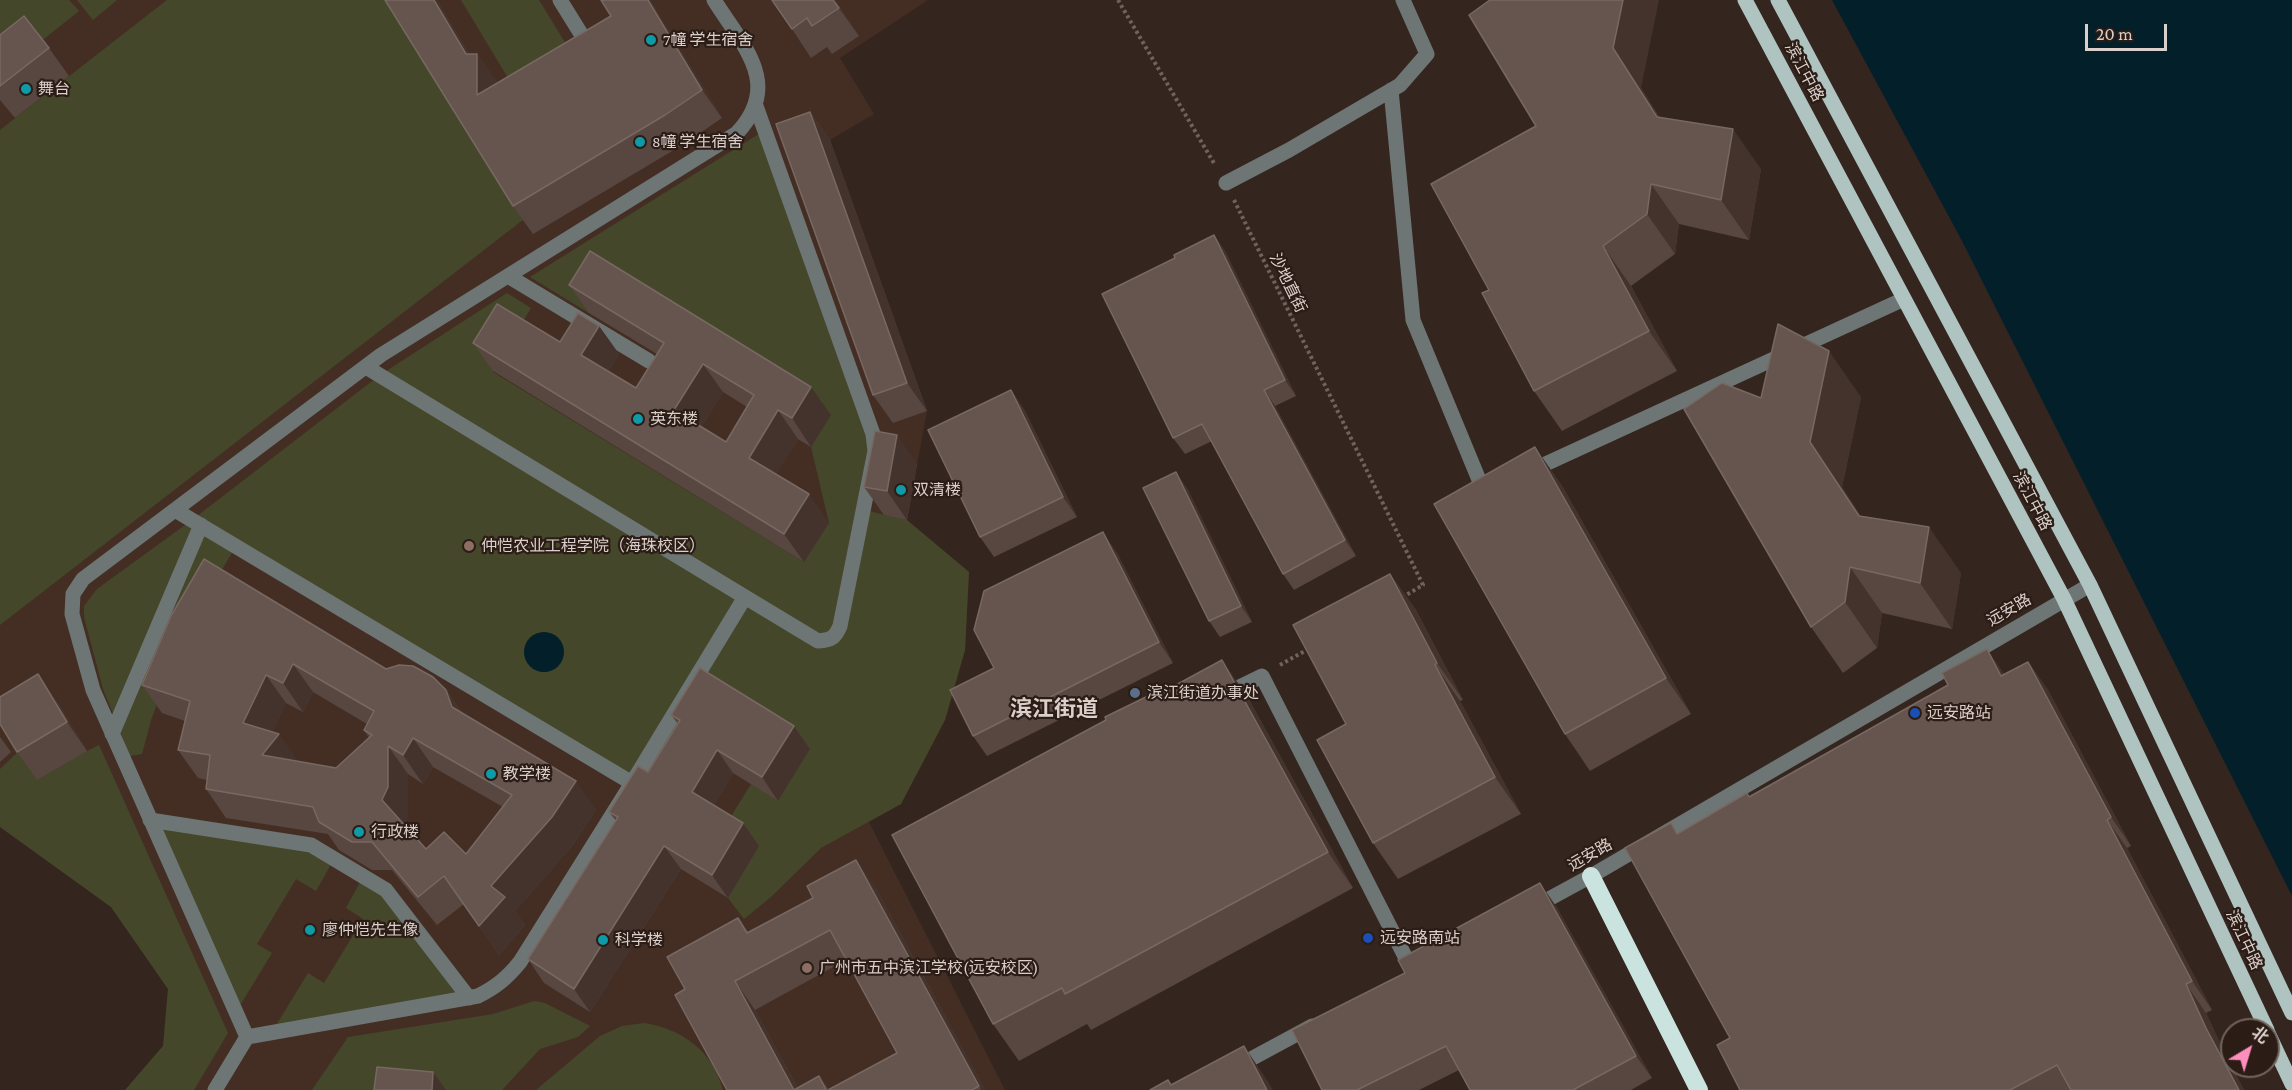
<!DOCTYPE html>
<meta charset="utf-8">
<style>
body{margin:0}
#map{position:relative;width:2292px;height:1090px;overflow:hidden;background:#35251f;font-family:"Crimson Pro","Noto Sans SC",serif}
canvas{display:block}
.north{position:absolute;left:2220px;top:1018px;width:60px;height:60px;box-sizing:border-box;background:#2b1c15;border:2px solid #71645e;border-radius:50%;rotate:38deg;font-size:16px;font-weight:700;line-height:24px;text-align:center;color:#dacfcb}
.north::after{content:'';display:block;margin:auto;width:21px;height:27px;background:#fe8ebb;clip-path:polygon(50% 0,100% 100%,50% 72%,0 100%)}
.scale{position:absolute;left:2085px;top:24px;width:82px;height:27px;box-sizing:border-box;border:3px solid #dacfcb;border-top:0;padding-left:8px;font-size:18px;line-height:21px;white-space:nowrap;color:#dacfcb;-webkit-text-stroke:4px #2b1c15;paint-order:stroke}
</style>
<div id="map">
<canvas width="2292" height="1090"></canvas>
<div class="north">北</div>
<div class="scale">20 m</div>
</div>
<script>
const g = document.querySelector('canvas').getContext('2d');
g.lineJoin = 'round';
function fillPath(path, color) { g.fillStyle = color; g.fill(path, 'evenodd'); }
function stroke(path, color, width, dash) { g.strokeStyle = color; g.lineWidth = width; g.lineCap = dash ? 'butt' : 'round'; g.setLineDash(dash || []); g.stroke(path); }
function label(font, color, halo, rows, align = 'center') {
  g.font = font + ' "Crimson Pro","Noto Sans SC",serif'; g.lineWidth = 4.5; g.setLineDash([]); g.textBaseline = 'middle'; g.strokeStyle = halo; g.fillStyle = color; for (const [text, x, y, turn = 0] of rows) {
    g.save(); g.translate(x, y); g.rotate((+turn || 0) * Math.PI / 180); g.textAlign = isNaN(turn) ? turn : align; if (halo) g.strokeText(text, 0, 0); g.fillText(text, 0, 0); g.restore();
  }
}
fillPath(new Path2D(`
 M0,0H928L840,58L874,114L830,140L927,411L907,520L969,572L965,650L945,720L901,804L869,822L1005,1090H125L163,1046L168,989L111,907L0,827Z`), '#442e24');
fillPath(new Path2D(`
 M0,0H69L79,11L0,74Z
 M77,0H117L93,20Z
 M167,0H388L524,219L0,625V130Z
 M461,0H539L572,54L514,88Z
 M765,130L873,434L864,510L907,520L969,572L965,650L945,720L901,804L821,848L772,896L744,919L728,898L759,846L725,826L751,784L778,800L696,679L632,783L236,546L185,632L151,720L142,754L130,756L103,689L84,617V606L97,589L192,520L380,375L507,293L531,308L493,372L804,562L829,523L811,447L831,415L589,313L530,277Z
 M99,745L228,1033L194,1090H125L163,1046L168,989L111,907L0,827V769L19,751H87Z
 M150,820L311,845L334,859L316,891L296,879L257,944L272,953L236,1012Z
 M363,877L386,890L469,998L272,1032L308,973L324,983L363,919L346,908Z
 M534,1001L545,1003L590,1026L578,1037L540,1049L502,1090H312L348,1037L493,1014Z
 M644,1023C682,1029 713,1051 723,1090H536L600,1036L622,1026Z`), '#444729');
fillPath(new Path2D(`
 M1832,0H2292V896L1961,239Z
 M524 652a20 20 0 1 1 40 0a20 20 0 1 1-40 0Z`), '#021f2a');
stroke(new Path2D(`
 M1118,0L1215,165
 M1234,200L1423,585L1401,598
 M1280,665L1310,648`), '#70625d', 4, [3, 3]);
stroke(new Path2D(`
 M560,0L591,50
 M1391,90L1413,320L1484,492L1487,491
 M1226,183L1289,150L1400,85L1427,54L1403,0
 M508,276L649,361
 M1528,472L1904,299
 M175,510L632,783
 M745,597L818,641C831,640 835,638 840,626L875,451L873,434L756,106
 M1223,695L1262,676L1413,972
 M112,734L201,525
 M150,820L311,845L386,890L469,998
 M1534,907L1591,876L2090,585
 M247,1037L478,996C496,987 507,978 520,962L632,783L745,597L366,367
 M1236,1067L1312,1026
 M215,1090L247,1037L93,690L72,614L73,594L83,579L381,355L737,133C783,84 743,46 714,0`), '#6d7675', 15);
stroke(new Path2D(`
 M1745,0L2064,599L2267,1030
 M1778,0L2090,585L2292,1013
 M2268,1033L2292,1084`), '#afc4c0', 15);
stroke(new Path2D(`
 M1591,876L1699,1090`), '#cae3de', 18);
fillPath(new Path2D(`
 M437,0L469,54H477L497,83L650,0L722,118L684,144L533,234L513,206Z
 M835,0L859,36L832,54L827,47L811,58L792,29Z
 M0,35L49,48L69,76L15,118L0,100Z
 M1641,88L1660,118L1761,169L1749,240L1679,224L1675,254L1631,286L1677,371L1562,431L1534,391L1489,290L1536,126Z
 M810,112L830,140L927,411L893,423L873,395Z
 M1214,235L1225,251L1296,396L1275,406L1356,556L1294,590L1283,574L1212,441L1185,454L1173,438L1175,258Z
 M569,285L831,415L811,447L798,439L776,474L829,523L804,562L493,371L473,343L560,342L599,326L619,354L608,372L636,388L657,354L589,313ZM723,392L747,407L726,442L701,427Z
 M1011,390L1025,411L1077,517L994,557L980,537Z
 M1861,397L1842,487L1861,517L1961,573L1952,629L1882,613L1877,648L1843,673L1811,627L1761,398Z
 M917,464L907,520L884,515L864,487Z
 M1561,484L1691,714L1590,771L1565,734Z
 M1187,488L1252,622L1220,637L1209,621Z
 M1117,553L1173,663L987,756L973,736L994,668Z
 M1390,574L1416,610L1463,700L1460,701L1521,814L1398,879L1373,843Z
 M171,616L386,669L446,690L462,713L596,810L572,846L515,911L525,925L499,955L464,904L437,925L392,870H372L339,850L328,834L226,818L206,789L207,780L198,778L178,750L185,721L162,713L142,685ZM313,692L367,724L364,730L369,738L336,768L298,761L272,732L286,703L303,712ZM433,767L503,807L466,854L426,849L404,825L408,815V774L423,784Z
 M2028,662L2048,690L2131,846L2127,848L2212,1010L2206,1013L2226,1056L2244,1090H1740L1730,1038L1678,833L1750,797L2005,674Z
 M1247,696L1353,888L1091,1030L1087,1024L1019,1061L993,1024L1150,699Z
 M58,703L87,751L37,780L17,752Z
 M671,715L794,726L810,749L778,801L733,773L714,805L759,846L728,898L681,869L590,1012L544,983L528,959L616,821L609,812L648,772L678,724Z
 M0,737L11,752L0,762Z
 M876,888L985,1090H727L685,989L738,918L748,932ZM846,960L897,1053L829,1090L819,1076L798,1088L755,1010Z
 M1556,906L1652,1078L1631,1090H1470L1459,1070L1419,1090H1322Z`), '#584640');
fillPath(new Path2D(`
 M434,0H437L477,68V54L497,82V124L477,95Z
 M648,0H650L722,118L702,90Z
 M833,0H835L859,36Z
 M1623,0H1659L1641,88L1685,157L1657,117L1613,48Z
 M810,112L830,140L927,411L907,383Z
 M1733,129L1761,169L1749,240L1721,200Z
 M1651,184L1679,224L1675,254L1647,214Z
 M1214,235L1225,251L1296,396L1285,380Z
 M1603,246L1631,286L1677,371L1649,331Z
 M599,326L619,354L601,384L581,355Z
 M1829,351L1861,397L1842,487L1891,562L1859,516L1810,442Z
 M703,364L723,392L694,438L674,410Z
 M811,387L831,415L811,447L792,418Z
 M1011,390L1025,411L1077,517L1063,497Z
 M1264,390L1275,406L1356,556L1345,540Z
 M778,410L798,439L769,486L749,458Z
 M897,435L917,464L907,520L887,491Z
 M1535,447L1561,484L1691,714L1666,678Z
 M1176,472L1187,488L1252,622L1241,606Z
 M809,494L829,523L804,562L784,534Z
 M1929,527L1961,573L1952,629L1920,583Z
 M1103,532L1117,553L1173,663L1159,642Z
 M1850,567L1882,613L1877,648L1845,602Z
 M1390,574L1416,610L1463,700L1437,663Z
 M1987,649L2007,678L2001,676Z
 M1222,660L1247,696L1353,888L1328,852Z
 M2028,662L2048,690L2131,846L2111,817Z
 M293,664L313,692L303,712L283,683Z
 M1435,665L1460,701L1521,814L1495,777Z
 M38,674L58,703L87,751L67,722Z
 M266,675L286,703L263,751L243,723Z
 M446,690L466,719L452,707Z
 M794,726L810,749L778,801L762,777Z
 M279,734L299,762L262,755Z
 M413,738L433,767L423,784L403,755Z
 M388,746L408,774V815L402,829L382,800Z
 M717,750L733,773L708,815L692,792Z
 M576,781L596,810L572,846L515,911L525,925L499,955L479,926L491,886Z
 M2107,820L2127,848L2212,1010L2192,981Z
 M743,823L759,846L728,898L712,875Z
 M664,846L681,869L590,1012L574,989Z
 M856,860L876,888L985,1090H981L979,1086Z
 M1540,883L1556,906L1652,1078L1636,1056Z
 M735,981L755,1010L799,1090H794Z
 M2186,984L2206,1013L2226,1056L2244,1090H2239L2206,1028Z
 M1244,1046L1269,1083L1273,1090H1267Z
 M433,1072L446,1090H432Z`), '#44332c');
const building = new Path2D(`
 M385,0H434L466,54H477V95L611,16L601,0H648L702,90L665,115L513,206Z
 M772,0H833L839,8L812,26L807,18L792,29Z
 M1490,0H1623L1613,48L1657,117L1733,129L1721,200L1651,184L1647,214L1603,246L1649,331L1534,391L1482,293L1489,290L1431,184L1536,126L1469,15Z
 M24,16L49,48L0,86V35Z
 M810,112L907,383L873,395L776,124Z
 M1214,235L1285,380L1264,390L1345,540L1283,574L1202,424L1173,438L1102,294L1175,258L1174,255Z
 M590,251L811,387L792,418L778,410L749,458L809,494L784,534L473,343L497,304L560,342L578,313L599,326L581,355L636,388L664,343L569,285ZM703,364L754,395L726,442L674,410Z
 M1778,324L1829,351L1810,442L1859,516L1929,527L1920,583L1850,567L1845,602L1811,627L1684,409L1722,383L1761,398Z
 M1011,390L1063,497L980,537L928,430Z
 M875,431L897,435L887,491L864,487Z
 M1535,447L1666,678L1565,734L1434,504Z
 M1176,472L1241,606L1209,621L1143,488Z
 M1103,532L1159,642L973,736L950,690L994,668L974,630L984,591Z
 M204,559L386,669L399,665L413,666L433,677L446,690L452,707L576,781L552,817L491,886L505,897L479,926L444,876L418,897L372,842H352L319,822L313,807L206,789L210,755L178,750L190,701L142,685L171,616ZM293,664L374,711L364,730L372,735L336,768L262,755L279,734L243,723L266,675L283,683ZM413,738L512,795L466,854L444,832L426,849L382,800L388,787V746L403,755Z
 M1390,574L1437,663L1435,665L1495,777L1373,843L1317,740L1346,724L1293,625Z
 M1987,649L2001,676L2028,662L2111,817L2107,820L2192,981L2186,984L2206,1028L2239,1090H2071L2057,1065L2010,1090H1740L1717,1045L1730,1038L1625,848L1671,823L1677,834L1747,793L1749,797L1948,685L1942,673Z
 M1222,660L1328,852L1065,994L1062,988L993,1024L892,835L1106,720L1105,717L1148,696L1150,699Z
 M700,668L794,726L762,777L717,750L692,792L743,823L712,875L664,846L574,989L528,959L618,817L609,812L638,766L648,772L680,720L671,715Z
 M38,674L67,722L17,752L0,724V697Z
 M856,860L979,1086L972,1090H828L897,1053L830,930L735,981L794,1090L819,1076L826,1090H727L675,995L685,989L667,957L738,918L747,933L813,898L807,886Z
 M1540,883L1636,1056L1573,1090H1470L1446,1046L1357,1090H1322L1292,1030L1405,973L1398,960Z
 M1244,1046L1267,1090H1150L1168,1080L1171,1085Z
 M377,1067L433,1072L432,1090H374Z`);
fillPath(building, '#66554e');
stroke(building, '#786862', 1.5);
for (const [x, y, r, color] of [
 [651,40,6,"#0f9aa8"],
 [26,89,6,"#0f9aa8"],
 [640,142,6,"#0f9aa8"],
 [638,419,6,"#0f9aa8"],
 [901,490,6,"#0f9aa8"],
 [469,546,6,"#8d6e63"],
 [1135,693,6,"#5c6f8a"],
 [1915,713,6,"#1a4fb4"],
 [491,774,6,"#0f9aa8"],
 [359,832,6,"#0f9aa8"],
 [310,930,6,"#0f9aa8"],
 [1368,938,6,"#1a4fb4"],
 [603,940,6,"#0f9aa8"],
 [807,968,6,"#8d6e63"]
]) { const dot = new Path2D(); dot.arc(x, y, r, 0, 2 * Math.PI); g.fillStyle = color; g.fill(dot); stroke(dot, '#2b1c15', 2); }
label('16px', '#dacfcb', '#2b1c15', [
 ["7幢 学生宿舍",663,40],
 ["舞台",38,89],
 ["8幢 学生宿舍",652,142],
 ["英东楼",650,419],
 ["双清楼",913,490],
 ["仲恺农业工程学院（海珠校区）",481,546],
 ["滨江街道办事处",1147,693],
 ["远安路站",1927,713],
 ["教学楼",503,774],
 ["行政楼",371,832],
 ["廖仲恺先生像",322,930],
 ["远安路南站",1380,938],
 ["科学楼",615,940],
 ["广州市五中滨江学校(远安校区)",819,968]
], 'left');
label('16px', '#dacfcb', '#2b1c15', [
 ["滨江中路",1804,72,62],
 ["沙地直街",1288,283,64],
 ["滨江中路",2032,501,62],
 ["远安路",2009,610,-30],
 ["远安路",1590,855,-30],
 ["滨江中路",2244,940,65]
]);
label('bold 22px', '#dacfcb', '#2b1c15', [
 ["滨江街道",1054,709]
]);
</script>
